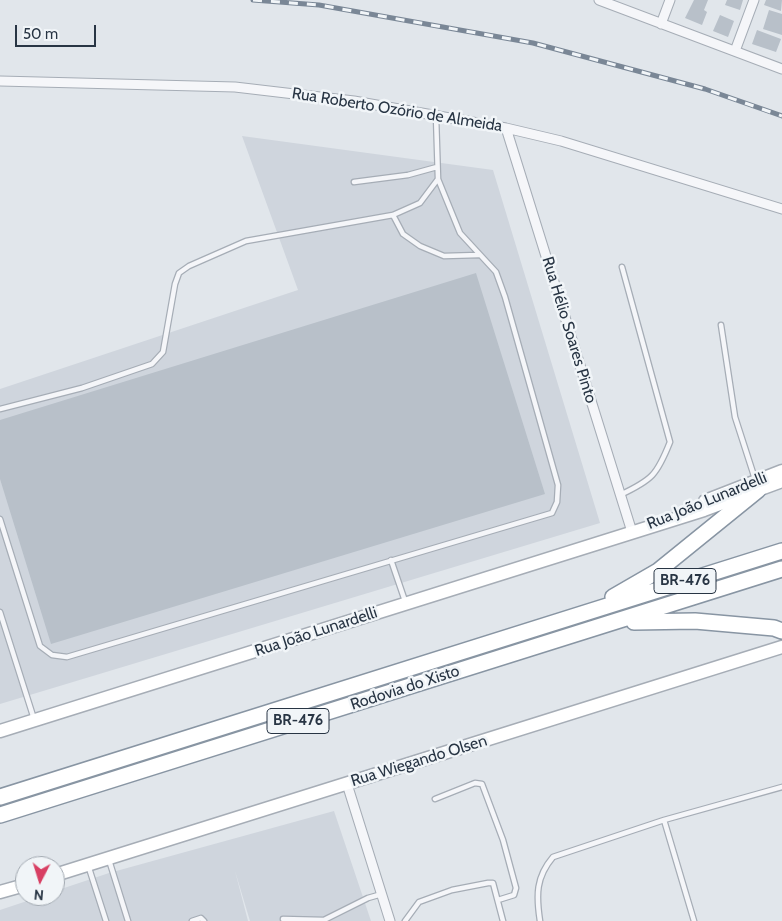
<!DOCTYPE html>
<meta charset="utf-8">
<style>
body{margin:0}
#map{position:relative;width:782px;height:921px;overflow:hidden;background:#e1e6eb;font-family:Cabin,sans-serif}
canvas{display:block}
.north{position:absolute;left:15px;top:856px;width:50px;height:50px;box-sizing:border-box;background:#f1f5f8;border:1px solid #a1a8b0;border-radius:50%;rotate:185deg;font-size:14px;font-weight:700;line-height:20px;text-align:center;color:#283544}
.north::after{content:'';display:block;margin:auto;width:18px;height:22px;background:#d83f63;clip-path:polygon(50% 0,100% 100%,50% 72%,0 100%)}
.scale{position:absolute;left:15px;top:25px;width:81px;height:22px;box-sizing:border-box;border:2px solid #283544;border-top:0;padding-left:6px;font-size:15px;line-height:18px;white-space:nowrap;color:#283544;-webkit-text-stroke:4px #f1f5f8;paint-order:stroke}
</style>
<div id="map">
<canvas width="782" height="921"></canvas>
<div class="north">N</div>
<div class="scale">50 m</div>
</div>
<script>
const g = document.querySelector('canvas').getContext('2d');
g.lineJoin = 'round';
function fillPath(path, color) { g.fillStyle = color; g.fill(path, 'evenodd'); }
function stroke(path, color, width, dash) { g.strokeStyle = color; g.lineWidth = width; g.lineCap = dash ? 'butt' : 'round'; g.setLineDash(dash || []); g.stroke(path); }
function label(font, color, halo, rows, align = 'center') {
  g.font = font + ' Cabin,sans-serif'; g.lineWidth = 5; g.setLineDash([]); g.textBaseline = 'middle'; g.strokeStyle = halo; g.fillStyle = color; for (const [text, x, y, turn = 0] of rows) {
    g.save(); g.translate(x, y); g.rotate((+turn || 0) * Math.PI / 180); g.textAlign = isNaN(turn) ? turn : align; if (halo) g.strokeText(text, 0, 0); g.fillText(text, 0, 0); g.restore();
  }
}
fillPath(new Path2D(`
 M242,136L493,170L600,523L0,704V389L298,290Z
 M334,811L371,921H250L235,871L248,921H0V910L42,896H55V891L109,873Z`), '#cfd5dd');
fillPath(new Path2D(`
 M694,0H708L704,10L707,12L702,25L685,18Z
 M727,0H743L740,10L725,5Z
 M766,0H782L781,11L764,5Z
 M769,10L782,14V35L763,29Z
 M720,15L734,21L728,37L713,31Z
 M757,30L781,39L776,52L752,44Z
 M476,273L545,494L51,644L0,479V420Z`), '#b8c0c9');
const lane = new Path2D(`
 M354,182L408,175L437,167
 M393,215L403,234L420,246L444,256L479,255
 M721,325L735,417L755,479
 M0,409L82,388L152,364L163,352L175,284L179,273L189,266L246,241L393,215L420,203L438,179
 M620,495C652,480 657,475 670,442L622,267
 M0,519L40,646L52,655L67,657L552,513L557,502L558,485L505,297L496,272L460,233L438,179L436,116
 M391,560L405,601
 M0,612L34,719
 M435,799L475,783L482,784L503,840L516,888L514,895L498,900
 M664,820L694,921
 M109,860L128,921
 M88,865L106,921
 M283,919L324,920L368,898L382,894
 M192,921L201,918L204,921
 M405,921L419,902L452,890L488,883H493L503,921
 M540,921C536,895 536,877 553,857L664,820L782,787`);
const street = new Path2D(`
 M599,0L782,69
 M661,24L670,0
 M735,51L754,0
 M0,81L235,87L354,101L506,128L561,141L782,209
 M506,128L632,532
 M347,784L390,921`);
const secondary = new Path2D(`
 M705,501L782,471
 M0,731L704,510L782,481
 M55,875L782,647
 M0,892L25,885`);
const highway = new Path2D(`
 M613,597L658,571L758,490
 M634,622L695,621L774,628L782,631
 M0,797L782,551
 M0,815L782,569`);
stroke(lane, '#a6adb6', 7);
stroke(street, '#a6adb6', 11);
stroke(secondary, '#a6adb6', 15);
stroke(highway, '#8895a3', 18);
stroke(lane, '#f5f6f9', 4.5);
stroke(street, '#f5f6f9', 9);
stroke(secondary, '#fff', 12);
stroke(highway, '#fff', 15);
const rail = new Path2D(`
 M253,0L319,5L533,43L705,89L782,116`);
stroke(rail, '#7a8796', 5);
stroke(rail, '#f1f5f8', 3, [9]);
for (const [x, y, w] of [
 [685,581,62],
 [298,721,62]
]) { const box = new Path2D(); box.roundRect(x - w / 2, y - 12.5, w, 25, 4); g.fillStyle = '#f1f5f8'; g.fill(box); stroke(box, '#283544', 1); }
label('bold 15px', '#283544', null, [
 ["BR-476",685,581],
 ["BR-476",298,721]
]);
label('16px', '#283544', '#f1f5f8', [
 ["Rua Roberto Ozório de Almeida",397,110,9],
 ["Rua Hélio Soares Pinto",569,330,73],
 ["Rua João Lunardelli",707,501,-22],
 ["Rua João Lunardelli",316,632,-18],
 ["Rodovia do Xisto",405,688,-18],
 ["Rua Wiegando Olsen",419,761,-17]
]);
</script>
